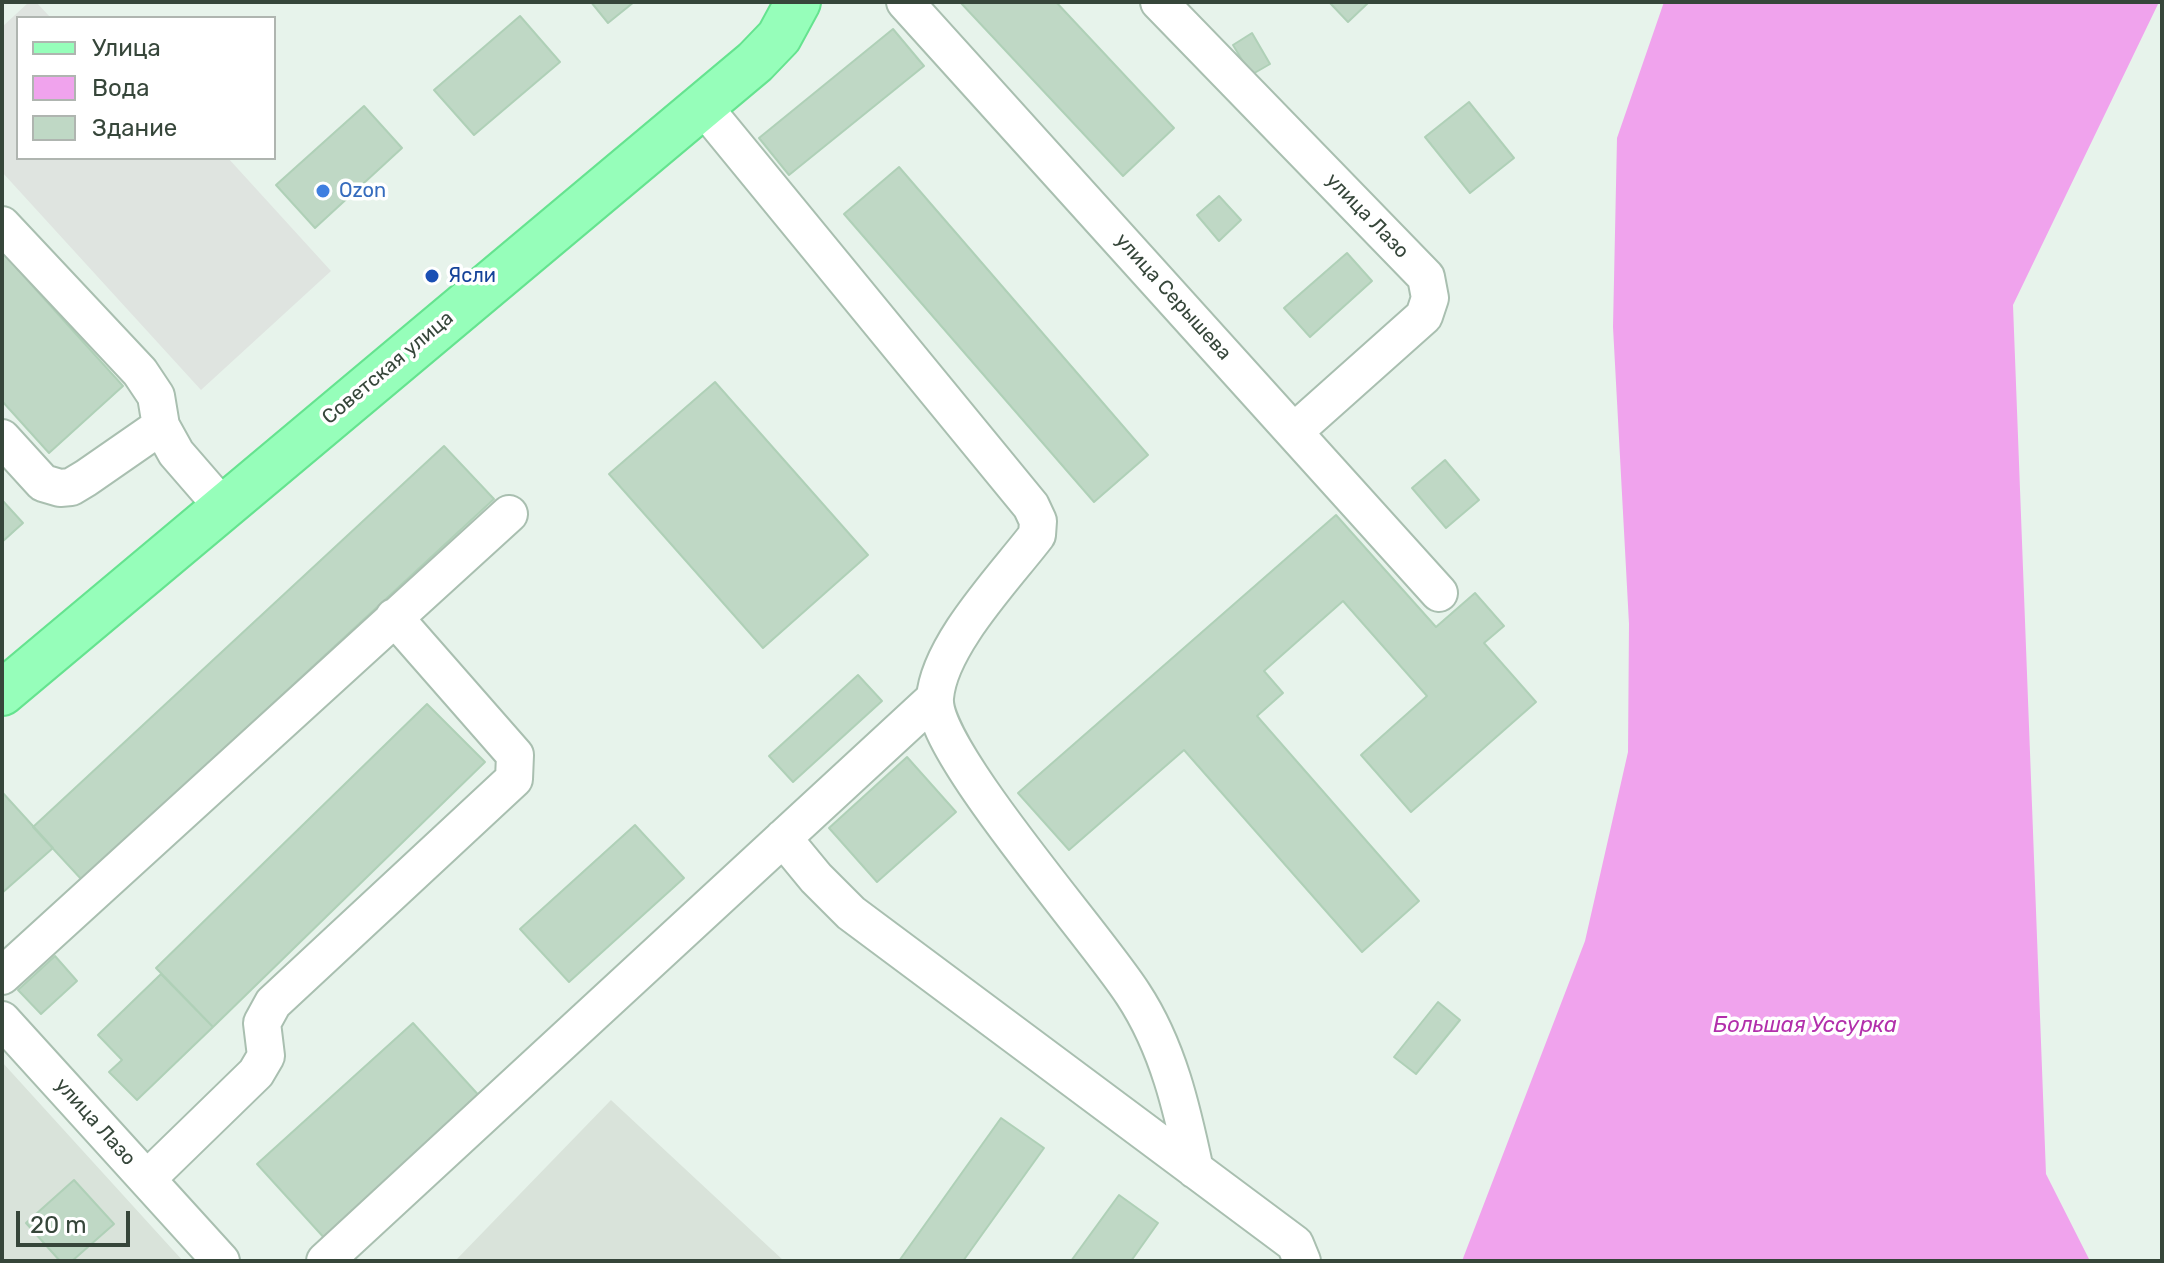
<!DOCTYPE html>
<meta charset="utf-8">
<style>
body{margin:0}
#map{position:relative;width:2164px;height:1263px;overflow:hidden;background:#e7f3eb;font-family:Rubik,sans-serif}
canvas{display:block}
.frame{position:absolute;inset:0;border:4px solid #36463a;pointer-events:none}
.legend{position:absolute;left:16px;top:16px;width:260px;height:144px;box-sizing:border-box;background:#fff;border:2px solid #afb5b0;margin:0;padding:10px 14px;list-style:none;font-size:24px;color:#36463a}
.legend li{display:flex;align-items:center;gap:16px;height:40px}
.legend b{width:40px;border:2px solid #afb5b0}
.scale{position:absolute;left:16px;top:1211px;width:114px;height:36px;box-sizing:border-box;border:4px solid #36463a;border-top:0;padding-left:10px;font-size:24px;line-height:28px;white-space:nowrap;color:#36463a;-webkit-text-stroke:6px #fff;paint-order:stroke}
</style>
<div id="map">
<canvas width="2164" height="1263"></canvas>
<div class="frame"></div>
<ul class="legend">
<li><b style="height:10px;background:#96feba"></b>Улица</li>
<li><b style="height:22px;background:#f0a3ed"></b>Вода</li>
<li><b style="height:22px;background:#bfd8c5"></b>Здание</li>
</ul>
<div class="scale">20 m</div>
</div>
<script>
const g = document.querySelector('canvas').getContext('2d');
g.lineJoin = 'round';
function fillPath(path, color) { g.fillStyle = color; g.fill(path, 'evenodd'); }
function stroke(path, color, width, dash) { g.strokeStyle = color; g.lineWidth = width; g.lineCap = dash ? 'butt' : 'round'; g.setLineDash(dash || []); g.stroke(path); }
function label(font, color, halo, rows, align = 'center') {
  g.font = font + ' Rubik,sans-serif'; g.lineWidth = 7; g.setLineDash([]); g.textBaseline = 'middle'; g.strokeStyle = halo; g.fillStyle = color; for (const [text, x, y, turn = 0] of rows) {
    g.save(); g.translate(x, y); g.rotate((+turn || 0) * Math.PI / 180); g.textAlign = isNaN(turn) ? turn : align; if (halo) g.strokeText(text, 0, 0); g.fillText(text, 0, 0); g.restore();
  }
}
fillPath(new Path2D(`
 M2,1062L183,1261H2Z
 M611,1100L784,1261H455Z`), '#d9e3da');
fillPath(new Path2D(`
 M29,2H36L51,18H18V158H228L331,271L201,390L2,172V27Z`), '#dfe4e0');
fillPath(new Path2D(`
 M1664,2H2159L2013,305L2046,1174L2090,1261H1462L1585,941L1628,752L1629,624L1613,327L1617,138Z`), '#f0a3ed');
const building = new Path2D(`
 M591,2H634L608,23Z
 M960,2H1056L1174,128L1123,176Z
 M1329,2H1369L1348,22Z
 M520,16L560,62L474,135L434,90Z
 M893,29L924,66L789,175L759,138Z
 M1252,33L1270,64L1251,75L1233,45Z
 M1469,102L1514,158L1470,193L1425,137Z
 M364,106L402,148L315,228L276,185Z
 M899,167L1148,455L1094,502L844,214Z
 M1219,196L1241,220L1219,241L1197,215Z
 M2,252L123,386L49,453L2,401Z
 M1347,253L1372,281L1310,337L1284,308Z
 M715,382L868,555L763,648L609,474Z
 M444,446L494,499L82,880L33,827Z
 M1445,460L1479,500L1446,528L1412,488Z
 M2,500L23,523L2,542Z
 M1336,515L1436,627L1475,593L1504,626L1484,643L1536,702L1411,812L1361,755L1427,696L1343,601L1264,671L1283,693L1257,716L1419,901L1362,952L1184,750L1069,850L1018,793Z
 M858,675L882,701L793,782L769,756Z
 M427,704L485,762L213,1027L156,968Z
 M907,757L956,812L877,882L829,828Z
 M2,792L53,848L2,893Z
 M635,825L684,878L569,982L520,929Z
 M55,956L77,981L41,1014L18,990Z
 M161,974L213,1027L137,1100L109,1072L122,1060L98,1035Z
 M1438,1002L1460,1020L1416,1074L1394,1057Z
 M413,1023L483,1100L327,1241L257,1164Z
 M1001,1118L1044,1148L963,1261H899Z
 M74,1180L114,1224L72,1261H60L26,1223Z
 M1119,1195L1158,1223L1131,1261H1071Z`);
fillPath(building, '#bfd8c5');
stroke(building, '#afd0b7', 2);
const minor = new Path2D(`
 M905,2L1439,593
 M1159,2L1426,277L1430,298L1424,316L1295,431
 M702,105L1031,506L1038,521L1037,535C1005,577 939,645 935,698C932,752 1097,937 1133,994C1168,1047 1182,1109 1195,1170
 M2,225L140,372L156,396L161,426L176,453L222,506
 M2,438L43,483L60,488L71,487L86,478L161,426
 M783,838L816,878L851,913L1295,1244L1302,1261
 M2,976L509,514
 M2,1020L221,1261
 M147,1179L256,1073L266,1056L262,1023L273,1003L514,779L515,755L394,617
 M325,1261L935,698`);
const major = new Path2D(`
 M2,693L755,62L779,37L798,2`);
stroke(minor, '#a9bfb0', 40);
stroke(major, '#65e38f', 48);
stroke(minor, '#fff', 36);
stroke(major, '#96feba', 44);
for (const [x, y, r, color] of [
 [323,191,8,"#3f7fe0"],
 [432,276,8,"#1a4fb4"]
]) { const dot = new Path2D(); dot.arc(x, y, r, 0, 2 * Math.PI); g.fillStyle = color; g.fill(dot); stroke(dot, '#fff', 3); }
label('20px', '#366cbe', '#fff', [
 ["Ozon",339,191]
], 'left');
label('20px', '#36463a', '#fff', [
 ["улица Лазо",1367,216,46],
 ["улица Серышева",1173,297,48],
 ["Советская улица",388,368,-40],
 ["улица Лазо",95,1122,48]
]);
label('20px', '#164399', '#fff', [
 ["Ясли",448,276]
], 'left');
label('italic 22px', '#b22fab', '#fff', [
 ["Большая Уссурка",1805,1026]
]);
</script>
